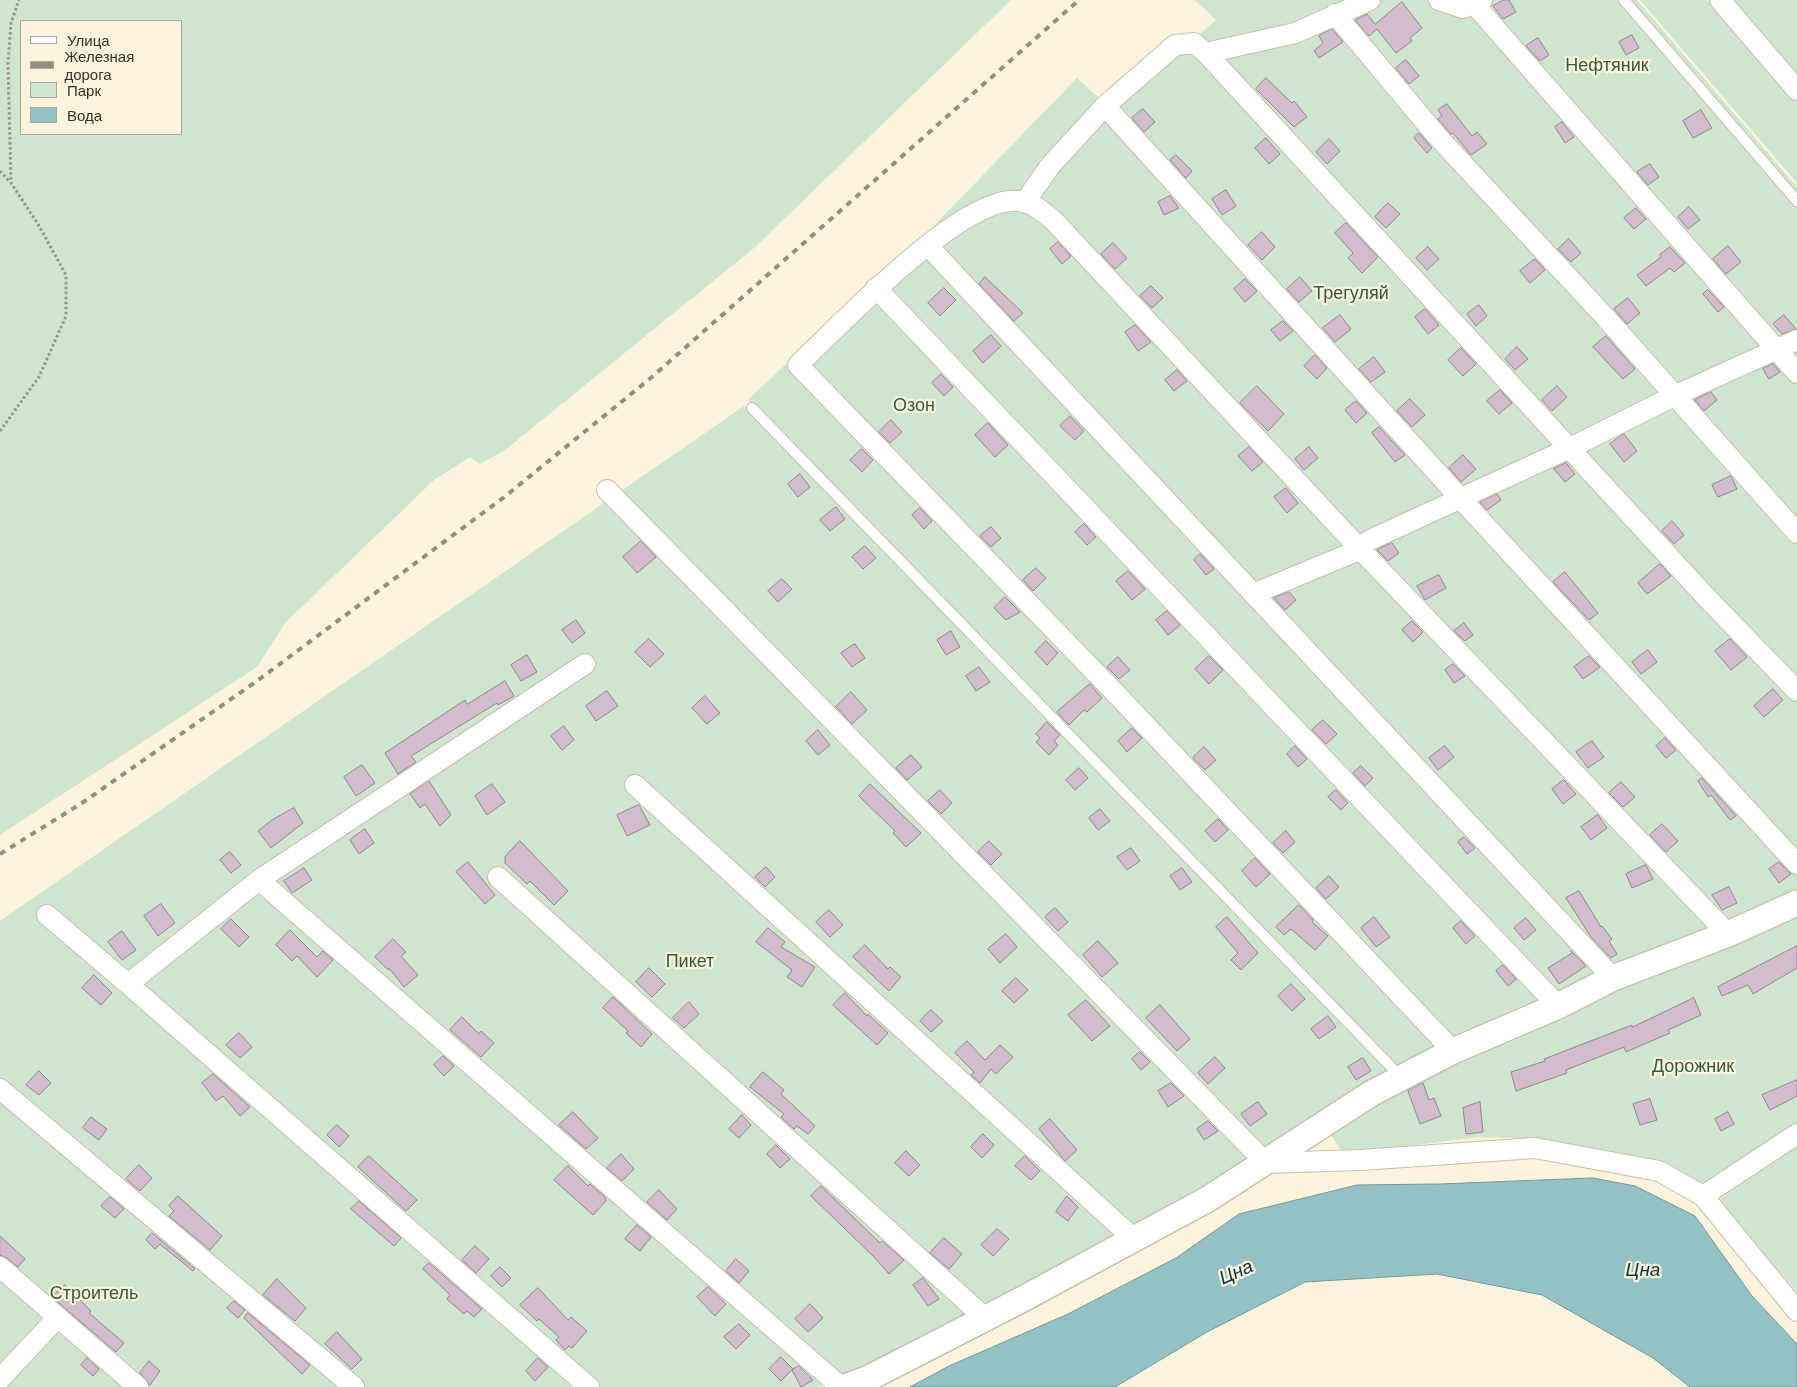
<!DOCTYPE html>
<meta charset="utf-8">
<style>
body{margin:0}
#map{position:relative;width:1797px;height:1387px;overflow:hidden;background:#fbf3dc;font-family:Barlow,sans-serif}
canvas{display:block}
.legend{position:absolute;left:20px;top:20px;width:162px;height:115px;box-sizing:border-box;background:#fbf3dc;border:1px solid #aca694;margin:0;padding:6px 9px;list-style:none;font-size:15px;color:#353229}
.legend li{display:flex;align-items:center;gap:10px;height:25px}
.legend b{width:25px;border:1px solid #aca694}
</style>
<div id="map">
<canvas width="1797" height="1387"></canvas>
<ul class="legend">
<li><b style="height:6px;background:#fff"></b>Улица</li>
<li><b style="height:6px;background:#938e7e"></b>Железная дорога</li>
<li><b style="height:14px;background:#cde6cd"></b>Парк</li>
<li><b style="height:14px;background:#93c2c5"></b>Вода</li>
</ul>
</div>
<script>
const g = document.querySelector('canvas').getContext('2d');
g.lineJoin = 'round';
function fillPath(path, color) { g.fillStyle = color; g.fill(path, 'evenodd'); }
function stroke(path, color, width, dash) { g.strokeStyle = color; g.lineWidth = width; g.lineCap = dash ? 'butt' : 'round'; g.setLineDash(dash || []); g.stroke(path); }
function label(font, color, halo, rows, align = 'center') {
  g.font = font + ' Barlow,sans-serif'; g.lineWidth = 4.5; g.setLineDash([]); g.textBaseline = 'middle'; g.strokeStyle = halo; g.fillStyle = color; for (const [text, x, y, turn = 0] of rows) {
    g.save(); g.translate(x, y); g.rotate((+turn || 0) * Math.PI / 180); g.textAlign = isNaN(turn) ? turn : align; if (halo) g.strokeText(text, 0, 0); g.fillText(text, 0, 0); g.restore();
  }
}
fillPath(new Path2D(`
 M0,0H1011L754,248L505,450L480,464L470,457L434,480L285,623L257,667L0,835ZM21,21H181V134H21Z
 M1195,0H1457L1797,383V893L1615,972L922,238L1077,78L1113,111L1216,20Z
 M1463,0H1637L1797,187V372Z
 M1640,0H1797V183Z
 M918,239L1595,961L1606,977L1399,1072L748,400Z
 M744,406L1394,1075L1081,1261L818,1387H354L0,1088V921Z
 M1797,907V1124L1705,1188L1659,1164L1543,1139L1478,1137L1344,1154L1330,1134L1331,1124L1463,1055Z
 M0,1090L352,1387H0Z
 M1797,1140V1292L1718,1201Z`), '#cde6cd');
const water = new Path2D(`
 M1593,1178L1635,1186L1695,1216L1752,1296L1797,1344V1387H1690L1653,1358L1542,1295L1437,1274L1305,1282L1207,1332L1115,1387H910L949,1366L1068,1314L1176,1258L1239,1214L1357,1185L1439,1184Z`);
fillPath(water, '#93c2c5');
stroke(water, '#779796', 1);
const building = new Path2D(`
 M1504,0H1509L1516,12L1503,19L1493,6Z
 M1402,2L1422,28L1410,38L1412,41L1396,53L1377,29L1369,36L1355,20L1367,14L1375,24Z
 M1332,29L1343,42L1319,58L1314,51L1323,43L1319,36Z
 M1632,35L1639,48L1626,55L1619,42Z
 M1538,38L1549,55L1540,61L1526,46Z
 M1406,60L1419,76L1409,84L1396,68Z
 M1266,78L1292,103L1294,101L1307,117L1294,127L1256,89Z
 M1447,104L1472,136L1477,132L1487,144L1471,155L1453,133L1451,134L1438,119L1442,116L1438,110Z
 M1143,109L1155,122L1144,132L1132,118Z
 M1701,110L1712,128L1693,138L1683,121Z
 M1562,122L1574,137L1565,143L1555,127Z
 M1419,133L1432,148L1427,153L1414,138Z
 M1266,138L1280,154L1269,164L1255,148Z
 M1329,139L1340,151L1327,164L1316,152Z
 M1176,155L1192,171L1186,178L1170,160Z
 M1650,164L1659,177L1648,185L1637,172Z
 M1226,190L1236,206L1222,215L1212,199Z
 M1170,196L1179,208L1164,215L1158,202Z
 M1388,203L1400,214L1386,228L1375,217Z
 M1689,207L1700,220L1688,229L1678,217Z
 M1636,208L1646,219L1634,229L1624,218Z
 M1346,223L1378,257L1362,273L1348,258L1353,253L1335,233Z
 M1262,232L1275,247L1262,260L1248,245Z
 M1569,239L1581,253L1571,262L1558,249Z
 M1058,242L1071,256L1062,264L1050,249Z
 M1113,243L1127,258L1115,269L1101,254Z
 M1728,246L1741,262L1726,274L1713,259Z
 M1428,247L1439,259L1427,270L1416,258Z
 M1670,247L1685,263L1674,272L1670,268L1646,286L1637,275L1661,257L1660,255Z
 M1535,259L1545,270L1530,283L1520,271Z
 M985,277L1023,313L1014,321L979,284Z
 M1300,277L1312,291L1299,302L1287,289Z
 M1245,279L1257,291L1245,302L1234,289Z
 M1151,286L1163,298L1152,308L1140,296Z
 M944,288L956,300L940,316L928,303Z
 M1708,290L1724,307L1718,312L1703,294Z
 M1628,298L1640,313L1627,324L1614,309Z
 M1479,305L1487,316L1476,326L1467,314Z
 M1425,309L1439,325L1428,334L1415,317Z
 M1340,315L1351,329L1335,342L1323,328Z
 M1784,315L1796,329L1782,334L1773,324Z
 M1283,321L1293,331L1280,341L1271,330Z
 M1135,325L1151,342L1138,351L1125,332Z
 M991,335L1001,346L983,363L973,351Z
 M1606,336L1635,369L1623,379L1593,347Z
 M1517,347L1528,359L1515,370L1505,359Z
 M1461,348L1476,364L1463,376L1448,360Z
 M1315,355L1327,368L1317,379L1304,366Z
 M1374,357L1385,372L1371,382L1359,369Z
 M1773,364L1780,372L1769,379L1763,369Z
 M1177,370L1187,381L1174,391L1165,380Z
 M941,374L953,387L944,396L932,383Z
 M1257,386L1284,414L1268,431L1240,403Z
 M1557,386L1567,397L1552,411L1542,400Z
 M1500,390L1512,403L1499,414L1487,401Z
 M1711,392L1717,400L1704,411L1695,400Z
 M1410,399L1425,415L1412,427L1397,411Z
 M1356,401L1367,413L1356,423L1345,410Z
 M1070,416L1084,431L1075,440L1060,426Z
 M891,420L902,432L890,443L879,432Z
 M988,423L1008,445L995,457L975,435Z
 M1379,427L1405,455L1395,462L1372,433Z
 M1624,434L1637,451L1624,462L1610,444Z
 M1249,447L1263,462L1252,471L1238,456Z
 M1309,447L1318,458L1304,470L1295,459Z
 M862,449L873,460L862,472L850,460Z
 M1463,455L1476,469L1461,482L1449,468Z
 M1566,463L1575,474L1565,482L1554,469Z
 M800,474L810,487L798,497L788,484Z
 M1731,476L1737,489L1718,497L1712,485Z
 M1286,488L1298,503L1287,513L1274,497Z
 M1497,494L1501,500L1487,510L1480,502Z
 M836,507L845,519L830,531L820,520Z
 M920,508L932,521L924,529L912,515Z
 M1672,521L1684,535L1674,544L1662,531Z
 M1084,524L1096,537L1087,545L1075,532Z
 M991,527L1001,538L991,547L980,536Z
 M641,541L656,557L637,573L623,557Z
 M1392,543L1399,553L1388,561L1377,550Z
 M865,546L876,558L863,569L852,557Z
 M1200,554L1214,569L1206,575L1194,560Z
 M1660,564L1671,576L1647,594L1638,583Z
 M1036,568L1046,578L1033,591L1023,580Z
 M1128,571L1145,589L1132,600L1116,581Z
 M1565,572L1598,613L1589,620L1553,582Z
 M1439,575L1446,588L1425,600L1417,586Z
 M782,579L792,589L778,602L768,591Z
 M1289,592L1296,600L1285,610L1274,598Z
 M1005,597L1020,612L1006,620L994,608Z
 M1167,611L1180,625L1168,635L1156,620Z
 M576,620L585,633L572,643L562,630Z
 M1412,621L1423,632L1413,642L1402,630Z
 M1464,623L1473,635L1465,641L1454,631Z
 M951,631L960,647L946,655L937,640Z
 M649,639L664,654L650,667L635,652Z
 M1730,639L1747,657L1731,670L1715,651Z
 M1046,641L1058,653L1047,665L1035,652Z
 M855,644L865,658L852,667L841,653Z
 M1648,650L1657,662L1641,674L1632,662Z
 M527,655L537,672L521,681L511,665Z
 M1209,656L1223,670L1209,684L1195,669Z
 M1589,656L1600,667L1583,679L1574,667Z
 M1118,657L1130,670L1119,679L1107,667Z
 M1453,664L1465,676L1454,683L1445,670Z
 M979,667L990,682L976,691L966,676Z
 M505,681L514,696L498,705L497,703L411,756L416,762L398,774L385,753L465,700L467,704Z
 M1090,684L1102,698L1087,712L1084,710L1069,725L1057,712Z
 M1773,689L1783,700L1764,717L1754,706Z
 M607,691L618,706L596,721L586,706Z
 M851,692L867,710L852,724L836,707Z
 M705,696L720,713L707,724L692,708Z
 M1323,720L1337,734L1326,744L1312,730Z
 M1047,722L1060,735L1054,741L1058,745L1049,755L1036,742L1040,738L1036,734Z
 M564,726L574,740L562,750L551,736Z
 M1132,728L1142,738L1127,752L1118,741Z
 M818,730L830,745L818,755L806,741Z
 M1665,738L1676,750L1666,758L1656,746Z
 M1592,741L1604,757L1588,768L1576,752Z
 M1295,746L1307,759L1298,767L1287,754Z
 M1445,746L1454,757L1438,770L1429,758Z
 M1204,747L1216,760L1205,770L1193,758Z
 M911,755L922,767L907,780L896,768Z
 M362,765L375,783L356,796L344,777Z
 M1361,766L1373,778L1365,786L1353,773Z
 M1079,768L1088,778L1075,790L1066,780Z
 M1702,778L1736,816L1730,820L1711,795L1708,797L1698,781Z
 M1564,780L1576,794L1563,804L1552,789Z
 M429,781L451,815L440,826L425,804L420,808L410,794Z
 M1621,782L1635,797L1623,807L1609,793Z
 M492,784L505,802L487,815L475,796Z
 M870,784L921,833L906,847L893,833L895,831L859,796Z
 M940,790L952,803L941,814L928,801Z
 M1336,790L1348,803L1341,810L1328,797Z
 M639,805L650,825L627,836L617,815Z
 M294,808L303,823L271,848L258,831L272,820Z
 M1100,809L1110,821L1098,830L1089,818Z
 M1598,815L1607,828L1591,840L1581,827Z
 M1218,819L1228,830L1215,842L1205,831Z
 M1662,824L1678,841L1666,852L1650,835Z
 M365,829L374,843L359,854L350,840Z
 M1286,831L1295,842L1283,853L1273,843Z
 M1464,837L1475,848L1467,854L1458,842Z
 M520,841L568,891L554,905L530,881L527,884L505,863V857Z
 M989,841L1002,854L991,865L978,852Z
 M1131,848L1140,861L1127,870L1117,857Z
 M230,852L241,865L231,873L220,860Z
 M1255,858L1270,874L1256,887L1242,871Z
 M468,862L495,895L485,904L456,872Z
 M1779,862L1791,874L1779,883L1769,869Z
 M1646,865L1653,879L1632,888L1626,874Z
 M766,867L775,877L765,887L755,877Z
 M304,868L312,880L292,893L284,881Z
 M1182,868L1192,882L1180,890L1170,876Z
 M1329,876L1339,887L1326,899L1316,888Z
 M1729,887L1737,903L1722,910L1712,895Z
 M1579,891L1601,927L1602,926L1612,939L1609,941L1617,954L1611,958L1591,937L1566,898Z
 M161,904L175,923L158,936L144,916Z
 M1299,905L1313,920L1312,922L1328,936L1315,950L1291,929L1284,935L1276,927Z
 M1055,908L1068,922L1058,931L1045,917Z
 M829,910L843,925L830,937L816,922Z
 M1227,917L1258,953L1241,970L1231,960L1238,953L1216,927Z
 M1374,917L1390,937L1376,947L1361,928Z
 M1526,918L1536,930L1524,940L1514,928Z
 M231,919L249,937L239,947L221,929Z
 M1461,921L1475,936L1466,944L1453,928Z
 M768,928L785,942L781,947L815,967L802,987L787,977L792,970L756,942Z
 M290,930L317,957L323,951L333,960L317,977L297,956L292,961L276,945Z
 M122,931L136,950L122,960L108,942Z
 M1006,934L1017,947L1000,963L988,949Z
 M393,939L406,952L401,956L418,975L404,987L389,968L388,970L375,957Z
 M1098,941L1118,963L1102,977L1083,955Z
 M865,945L888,969L890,967L901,977L889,991L853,957Z
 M1797,946V968L1753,994L1748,985L1722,996L1718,987Z
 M1571,951L1586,966L1559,984L1548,968L1572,953Z
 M1503,965L1516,979L1508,986L1496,971Z
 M649,968L665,984L652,997L636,982Z
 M94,975L112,993L101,1005L82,988Z
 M1016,978L1028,990L1014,1003L1002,991Z
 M1291,984L1305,999L1292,1011L1278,996Z
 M845,993L867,1016L868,1014L888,1033L877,1045L833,1005Z
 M613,997L652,1034L641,1047L626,1033L628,1031L603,1008Z
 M1694,998L1701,1015L1668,1030L1670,1033L1626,1052L1624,1047L1566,1070L1567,1073L1516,1091L1511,1072L1545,1061L1544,1059L1632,1025V1027Z
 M1086,1000L1110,1026L1092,1041L1068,1015Z
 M689,1002L699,1014L684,1028L673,1018Z
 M1160,1005L1190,1039L1177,1051L1146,1018Z
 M931,1010L943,1021L931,1032L920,1021Z
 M1328,1016L1336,1027L1319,1039L1311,1029Z
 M462,1017L479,1034L481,1031L494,1043L481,1057L450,1030Z
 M239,1033L252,1047L240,1058L226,1045Z
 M967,1041L985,1060L1000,1045L1013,1057L996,1074L991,1069L980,1083L971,1075L974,1072L955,1053Z
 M1140,1052L1150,1062L1141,1070L1132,1059Z
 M443,1056L454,1066L444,1076L434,1065Z
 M1215,1057L1225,1068L1208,1084L1198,1073Z
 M1363,1058L1371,1071L1356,1080L1348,1067Z
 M39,1071L51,1083L39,1095L26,1085Z
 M763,1072L784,1090L781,1094L815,1126L808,1134L797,1126L794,1129L781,1117L784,1114L750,1087Z
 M213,1074L250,1107L240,1116L223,1096L216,1101L202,1083Z
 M1797,1080V1096L1770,1110L1762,1095Z
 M1171,1083L1184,1096L1168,1107L1158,1091Z
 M1423,1083L1429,1100L1434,1098L1441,1116L1420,1124L1408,1091Z
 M1650,1099L1657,1120L1640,1125L1633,1104Z
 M1258,1102L1267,1114L1250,1126L1241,1114Z
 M1480,1102L1483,1132L1466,1134L1463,1108Z
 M573,1112L598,1138L586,1149L559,1125Z
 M1728,1112L1734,1124L1721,1131L1715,1119Z
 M742,1115L751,1125L739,1138L729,1129Z
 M91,1117L107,1129L99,1140L83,1128Z
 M1050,1119L1077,1150L1065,1161L1039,1129Z
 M1208,1121L1218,1131L1204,1140L1197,1129Z
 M337,1125L349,1136L339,1147L327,1135Z
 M983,1134L994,1145L982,1158L971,1147Z
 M776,1145L790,1159L780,1168L767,1154Z
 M906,1151L920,1165L909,1176L895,1163Z
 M621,1154L634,1169L622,1181L607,1168Z
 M369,1156L417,1200L406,1211L358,1167Z
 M1025,1156L1040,1171L1031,1180L1015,1166Z
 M139,1165L152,1178L140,1191L126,1179Z
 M568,1166L588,1186L590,1184L605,1197L606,1201L593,1215L554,1180Z
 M821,1186L880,1243L882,1241L904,1260L889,1274L874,1257L811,1196Z
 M659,1190L677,1209L667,1220L647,1202Z
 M178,1196L222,1236L210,1250L169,1216L174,1211L169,1206Z
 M1067,1196L1078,1207L1068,1221L1056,1212Z
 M110,1197L124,1209L115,1218L101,1206Z
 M359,1201L401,1238L394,1246L351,1209Z
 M637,1225L651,1237L640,1251L625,1239Z
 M997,1229L1009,1239L993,1256L981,1245Z
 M152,1233L195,1269L193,1271L160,1244L155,1249L146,1240Z
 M0,1236L25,1259L18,1267L7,1258L0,1255Z
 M944,1238L962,1254L949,1269L930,1253Z
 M475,1246L489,1259L476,1273L462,1260Z
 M736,1259L749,1271L739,1283L726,1271Z
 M429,1263L482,1309L474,1317L467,1311L464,1314L447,1299L450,1295L423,1269Z
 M500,1267L511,1278L502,1287L491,1276Z
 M923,1278L939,1299L928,1306L913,1285Z
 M277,1279L306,1308L295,1321L263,1295Z
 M65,1285L91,1311L89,1313L124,1343L116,1352L52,1297Z
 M708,1287L726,1304L715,1316L697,1297Z
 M538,1288L568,1320L571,1317L587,1331L572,1348L569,1346L565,1350L556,1340L559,1337L539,1319L537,1321L520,1305Z
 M234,1301L245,1310L238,1318L227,1308Z
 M810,1304L823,1318L808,1332L795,1319Z
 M248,1313L310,1365L302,1374L244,1318Z
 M739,1324L750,1335L736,1349L724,1337Z
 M337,1332L362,1359L352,1369L325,1344Z
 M781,1357L793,1369L781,1381L769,1369Z
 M87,1358L99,1369L93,1376L81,1365Z
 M538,1358L548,1367L535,1381L526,1371Z
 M149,1361L160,1371L150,1385L140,1373Z
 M799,1366L813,1380L801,1387L792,1370Z`);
fillPath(building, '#d2bdcd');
stroke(building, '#988493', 1);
const service = new Path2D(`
 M1624,0L1797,201
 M752,408L1401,1077`);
const minor = new Path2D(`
 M1370,0L1295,33L1206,53L1707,598L1797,691
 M1439,0L1463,8L1482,0
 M1720,0L1797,90
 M1474,4L1797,373
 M1335,14L1437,136L1607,319L1797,533
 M1105,106L1461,499L1797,864
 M1025,202L1050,166L1105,106L1175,45L1194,43L1206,53
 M928,246L1613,978
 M876,288L1558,1006
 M607,490L1266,1163L1361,1160L1535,1148L1659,1171L1703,1196L1797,1311
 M1253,594L1352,553L1370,540L1570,448L1674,396L1797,340
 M585,664L259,880L128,984L589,1387
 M635,785L1134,1239
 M498,877L985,1318
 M259,880L841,1387
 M47,915L128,984
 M1453,1051L1122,700L798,365C842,323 952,206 1010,201C1029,199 1041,210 1054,221L1359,548L1728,934
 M0,1089L354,1387
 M1703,1196L1797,1134
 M0,1267L138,1387
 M0,1379L58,1317`);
const tertiary = new Path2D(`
 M845,1387L867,1379L1019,1301L1208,1199L1372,1093L1453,1051L1558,1006L1613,978L1728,934L1797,903`);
stroke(service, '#c7c0a9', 12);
stroke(minor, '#c7c0a9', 22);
stroke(tertiary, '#c7c0a9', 28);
stroke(new Path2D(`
 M0,171L10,182
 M0,431L39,377L66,316V275L38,224L11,183L8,64L11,23L19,0`), '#9a9484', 3, [2.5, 2.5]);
stroke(service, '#fff', 10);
stroke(minor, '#fff', 20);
stroke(tertiary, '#fff', 25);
stroke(new Path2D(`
 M0,854L82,803L257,681L503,498L652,377L1079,0`), '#938e7e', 4, [6, 6]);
label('18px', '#315b34', '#fbf3dc', [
 ["Нефтяник",1607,65],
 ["Трегуляй",1351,293],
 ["Озон",914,405],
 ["Пикет",690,961],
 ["Дорожник",1693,1066],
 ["Строитель",94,1293]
]);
label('italic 19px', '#08373a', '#fbf3dc', [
 ["Цна",1643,1270],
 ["Цна",1236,1272,-24]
]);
</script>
